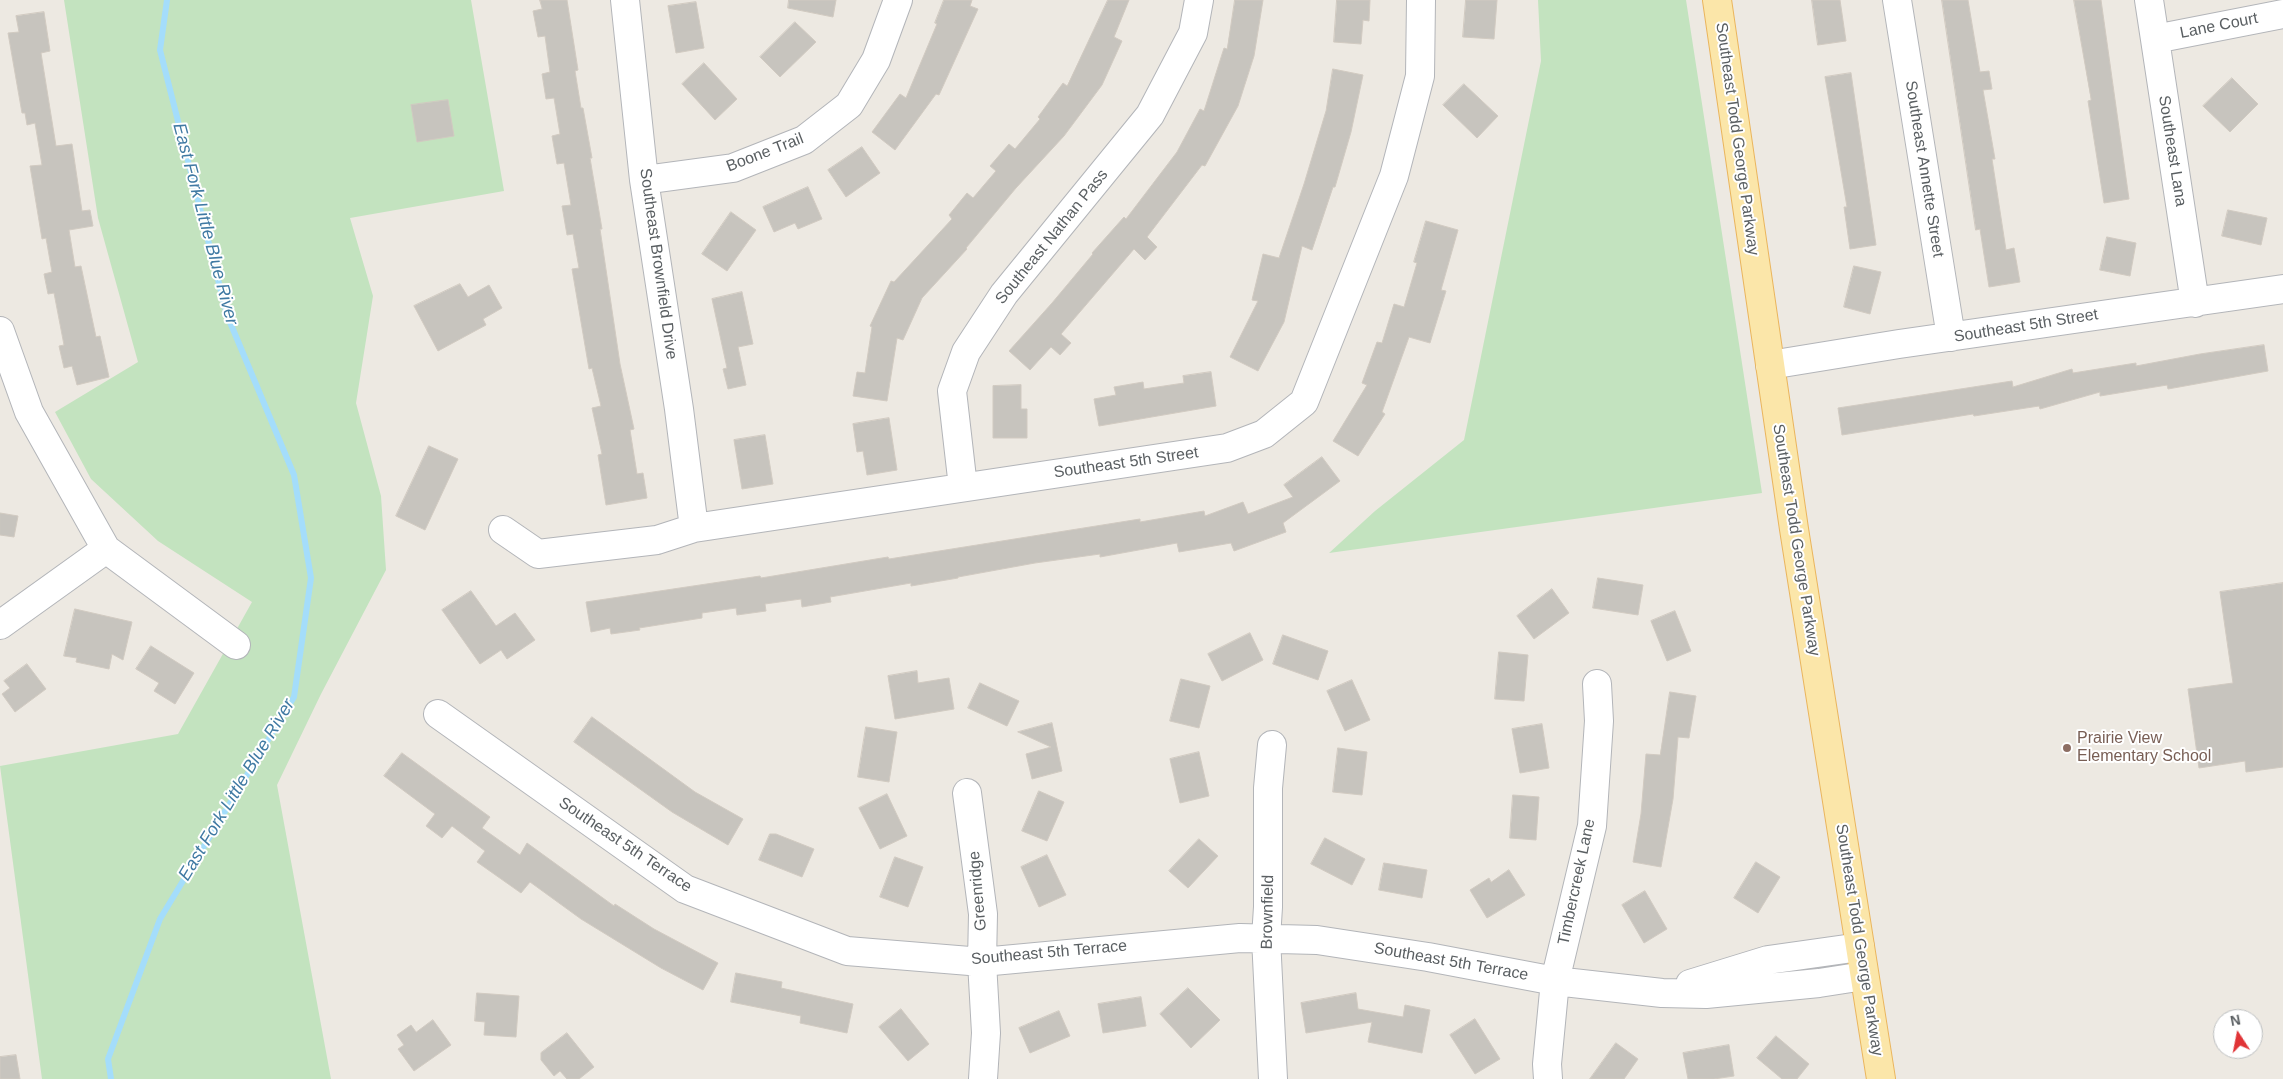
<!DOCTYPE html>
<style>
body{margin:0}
#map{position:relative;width:2283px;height:1079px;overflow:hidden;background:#ede9e2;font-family:Helvetica,sans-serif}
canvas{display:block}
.north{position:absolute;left:2213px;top:1009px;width:50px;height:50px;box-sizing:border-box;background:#fff;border:1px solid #bdbfc0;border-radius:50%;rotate:349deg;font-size:14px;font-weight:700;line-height:20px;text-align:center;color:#5a5f62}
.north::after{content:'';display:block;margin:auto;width:18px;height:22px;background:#e03437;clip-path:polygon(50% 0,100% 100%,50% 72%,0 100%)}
</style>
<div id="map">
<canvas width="2283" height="1079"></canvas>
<div class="north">N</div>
</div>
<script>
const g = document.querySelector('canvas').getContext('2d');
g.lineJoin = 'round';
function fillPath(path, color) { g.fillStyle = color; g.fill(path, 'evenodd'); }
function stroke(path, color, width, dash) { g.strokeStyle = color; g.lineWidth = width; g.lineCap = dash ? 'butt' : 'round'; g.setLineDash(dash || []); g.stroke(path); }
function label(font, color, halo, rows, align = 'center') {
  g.font = font + ' Helvetica,sans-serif'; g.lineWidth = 4; g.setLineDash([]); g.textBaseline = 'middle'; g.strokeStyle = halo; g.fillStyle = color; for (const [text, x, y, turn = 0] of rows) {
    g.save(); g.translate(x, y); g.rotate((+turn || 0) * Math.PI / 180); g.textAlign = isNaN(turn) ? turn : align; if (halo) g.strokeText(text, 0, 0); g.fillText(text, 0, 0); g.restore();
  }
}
fillPath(new Path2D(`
 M64,0H471L504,191L350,218L373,296L356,403L381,496L386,570L321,694L277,785L331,1079H42L0,766L178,734L252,602L158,541L91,479L55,412L138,362L98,218Z
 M1538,0H1686L1762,493L1329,553L1375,511L1464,440L1541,61Z`), '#c3e3bf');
stroke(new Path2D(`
 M111,1079L108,1059L160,919L294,697L311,578L294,475L227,315L160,50L167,0`), '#a4ddfb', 6);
const building = new Path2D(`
 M540,0H567L578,70L575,71L581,108H583L592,158H590L602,229H600L620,364L634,429L630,430L637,474L643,473L647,498L606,505L598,455L602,454L592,408L601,406L592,368L589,369L572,269L579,268L573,234L567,235L562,206L571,205L564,163L557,164L552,136L560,134L554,98L546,99L542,74L550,72L545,36L538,37L533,11L542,9Z
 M789,0H836L833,17L788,8Z
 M944,0H972L970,6L978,9L939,95L936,94L895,150L872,132L900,94L906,98L937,24L935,23Z
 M1108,0H1129L1114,37L1122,41L1102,85L1064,136L1016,188L966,248L967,249L922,298L903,340L897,338L887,401L853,396L857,372L865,373L872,327L870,326L891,281L894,282L952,219L949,215L967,193L973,198L996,171L990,166L1009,144L1015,149L1040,119L1038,117L1063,83L1067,86Z
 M1235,0H1263L1254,56L1238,106L1205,166L1202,165L1147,237L1157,247L1145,260L1134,249L1061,334L1071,343L1060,355L1051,347L1030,370L1009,351L1052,303L1093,254L1092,253L1124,217L1126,219L1177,152L1200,109L1204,111L1224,48L1227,49Z
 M1337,0H1370L1369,21L1363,20L1361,44L1334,42Z
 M1466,0H1497L1494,39L1463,37Z
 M1812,0H1840L1846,41L1818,45Z
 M1942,0H1968L1980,72L1989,71L1992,89L1983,90L1995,159H1992L2006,250L2014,248L2020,282L1989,287L1980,229L1976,230Z
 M2074,0H2101L2129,199L2104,203L2088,101L2091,100Z
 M696,2L704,48L676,53L668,6Z
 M44,12L50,51L41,53L56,146L72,144L82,211L90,210L93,226L69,230L75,267L81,266L96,337L100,336L109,377L77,385L72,366L64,368L59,346L64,345L54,293L48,294L44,274L52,272L46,238L42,239L30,166L42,165L35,123L27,125L25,113H22L8,33L19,32L16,16Z
 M795,22L816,42L780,77L760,57Z
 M704,63L737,99L715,120L682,84Z
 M1333,69L1363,75L1351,132L1335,187H1333L1312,250L1302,246L1284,322L1258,371L1230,357L1258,301L1252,300L1263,254L1279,258L1304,184L1326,111Z
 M1851,73L1876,245L1850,249L1844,207H1847L1825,77Z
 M2232,78L2258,104L2230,132L2203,106Z
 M1464,84L1498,116L1477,138L1443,105Z
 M448,100L454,136L417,142L411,105Z
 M862,147L880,173L846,197L828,170Z
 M808,187L822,219L798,229L795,223L774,232L763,207Z
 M2228,210L2267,218L2261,245L2222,236Z
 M731,212L756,230L727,271L702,254Z
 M1426,221L1458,230L1441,290L1446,291L1430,343L1409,337L1382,412L1385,414L1358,456L1333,441L1367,385L1362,383L1377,342L1382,343L1394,304L1404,307L1417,263L1414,262Z
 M2107,237L2136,243L2130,276L2100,270Z
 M1854,266L1881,272L1870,314L1844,307Z
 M460,284L468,297L489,285L502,308L483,319L486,325L438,351L414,306Z
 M742,292L753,344L738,347L746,385L728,389L723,369L727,368L712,299Z
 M2264,345L2268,371L2168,389L2167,385L2100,396V392L2040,409L2039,406L1974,416L1973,414L1842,435L1838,408L2012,381L2013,387L2072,369L2073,373L2136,363V366L2200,354Z
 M1211,372L1216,406L1099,426L1094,399L1116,395L1114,387L1143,382L1144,389L1184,383L1183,376Z
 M1021,385V409H1027V438H993V386Z
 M889,418L897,470L867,475L863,451L857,452L853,424Z
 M765,435L773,484L742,489L734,440Z
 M429,446L458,459L425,530L396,516Z
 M1322,457L1340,481L1283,523L1286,532L1234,551L1231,543L1179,552L1177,543L1100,557V554L1035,563L958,577V578L911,586V583L830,597L831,602L802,607L801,599L765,604L766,611L737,615L736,608L702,613V618L639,628L640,630L611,634L610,628L591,632L586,602L760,576L761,578L888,557L889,559L1140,519V522L1204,511L1205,516L1243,502L1248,514L1293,497L1284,485Z
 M0,513L18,516L14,537L0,535Z
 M1598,578L1643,585L1638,615L1593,608Z
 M2283,583V767L2246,772L2245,761L2199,768L2188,689L2233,683L2220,592Z
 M1552,589L1569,613L1534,639L1517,616Z
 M471,591L496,626L515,613L535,640L507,659L501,650L480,664L442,610Z
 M75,609L132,622L123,660L112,654L109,669L76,662L77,658L64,656Z
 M1675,611L1691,651L1667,661L1651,621Z
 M1250,633L1263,660L1222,681L1208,654Z
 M1283,635L1328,651L1318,680L1273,664Z
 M151,646L194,673L175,704L154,691L159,683L136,669Z
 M1499,652L1528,655L1524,701L1495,699Z
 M27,664L46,689L15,712L2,694L10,688L4,681Z
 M917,671L918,683L949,678L954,709L895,719L888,676Z
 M1181,679L1210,686L1199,728L1170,721Z
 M1352,680L1370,720L1345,731L1327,691Z
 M980,683L1019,701L1007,726L968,708Z
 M1670,692L1696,696L1689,738L1678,737L1673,799L1661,867L1633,862L1641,814L1646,754L1660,755Z
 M592,717L695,792L743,819L728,845L672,812L574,742Z
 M1052,723L1062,771L1032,779L1026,754L1051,747L1018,732Z
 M1542,724L1549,768L1520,773L1512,729Z
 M866,727L897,732L889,782L858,777Z
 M1338,748L1367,752L1362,795L1333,792Z
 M1199,752L1209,796L1180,803L1170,759Z
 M402,753L490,817L482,828L520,855L527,843L614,906L615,904L654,929L718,963L703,990L661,968L581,919L530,882L521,893L477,862L485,851L452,826L442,838L426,826L435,814L384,776Z
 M1039,791L1064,802L1047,841L1022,831Z
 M887,794L907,836L880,849L859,808Z
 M1513,795L1539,797L1536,840L1510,838Z
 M770,834H776L814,849L802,877L759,860Z
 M1325,838L1365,859L1352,885L1311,864Z
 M1199,839L1218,856L1188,888L1169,871Z
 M1047,855L1066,895L1039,907L1021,867Z
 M895,857L923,867L908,907L880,897Z
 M1756,862L1780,877L1758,913L1734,898Z
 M1384,863L1427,870L1422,898L1379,890Z
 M1509,870L1525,895L1487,918L1470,890L1489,878L1491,882Z
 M1645,891L1667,929L1644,943L1622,905Z
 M736,973L782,982L781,988L853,1004L847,1033L800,1023L801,1016L731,1002Z
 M1188,988L1220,1020L1191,1048L1160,1014Z
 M477,993L519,996L516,1037L484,1035L485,1022L475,1021Z
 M1356,993L1358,1009L1403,1017L1405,1005L1430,1010L1422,1053L1368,1042L1372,1022L1306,1033L1301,1003Z
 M1141,997L1146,1026L1103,1033L1098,1004Z
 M901,1009L929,1044L908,1061L879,1027Z
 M1059,1011L1070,1036L1030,1053L1019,1028Z
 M1475,1019L1500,1059L1475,1074L1450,1035Z
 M433,1020L451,1045L414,1071L398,1049L404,1045L397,1035L411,1025L416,1032Z
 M567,1033L594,1067L579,1079H567L560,1071L554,1076L541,1060V1053Z
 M1776,1036L1809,1064L1797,1079H1782L1757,1058Z
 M1616,1043L1638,1059L1624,1079H1590Z
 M1729,1045L1734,1076L1714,1079H1688L1683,1053Z
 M16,1055L20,1079H0V1057Z`);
fillPath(building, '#c7c4be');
stroke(building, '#d1cac1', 1);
const minor = new Path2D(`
 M625,0L644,180L679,409L694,528
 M1897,0L1951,337
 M2149,0L2195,303
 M2155,39L2283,14
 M644,180L733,168L804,140L849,105L876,60L898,0
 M0,331L29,412L106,549L236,645
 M1770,365L1899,344L2283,289
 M963,487L952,391L966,352L1004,294L1150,115L1193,33L1199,0
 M503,530L538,554L657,540L694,528L1227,448L1264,434L1304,402L1394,176L1420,76L1421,0
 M0,625L106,549
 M438,714L685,889L847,951L982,962L1240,938L1317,940L1428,957L1555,981L1662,993L1706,994L1819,983L1864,976
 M1272,745L1268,788V907L1266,938L1273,1079
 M967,793L983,914L982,962L986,1033L983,1079
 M1690,984L1768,960L1860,947
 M1548,1079L1547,1064L1555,981L1592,826L1599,721L1597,684`);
const major = new Path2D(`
 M1717,0L1794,529L1881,1079`);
stroke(minor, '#b3b5b9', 30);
stroke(major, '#eab55d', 30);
stroke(minor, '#fff', 28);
stroke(major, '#fbe6a9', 28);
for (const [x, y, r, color] of [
 [2067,748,5,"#8d6e63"]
]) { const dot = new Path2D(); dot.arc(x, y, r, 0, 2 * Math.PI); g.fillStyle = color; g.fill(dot); stroke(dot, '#fff', 2); }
label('16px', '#5a5f62', '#fff', [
 ["Lane Court",2219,26,-11],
 ["Southeast Todd George Parkway",1737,139,82],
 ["Southeast Lana",2172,151,81],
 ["Boone Trail",765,153,-21],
 ["Southeast Annette Street",1924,169,81],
 ["Southeast Nathan Pass",1052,237,-51],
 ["Southeast Brownfield Drive",658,264,82],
 ["Southeast 5th Street",2026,326,-9],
 ["Southeast 5th Street",1126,463,-8],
 ["Southeast Todd George Parkway",1796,540,81],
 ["Southeast 5th Terrace",625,845,34],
 ["Timbercreek Lane",1577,882,-78],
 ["Greenridge",978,891,-95],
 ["Brownfield",1268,912,-89],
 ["Southeast Todd George Parkway",1859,940,81],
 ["Southeast 5th Terrace",1049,953,-5],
 ["Southeast 5th Terrace",1451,962,10]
]);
label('16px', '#785e54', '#fff', [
 ["Prairie View",2077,739],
 ["Elementary School",2077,757]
], 'left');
label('italic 18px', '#407aa3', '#fff', [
 ["East Fork Little Blue River",205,224,75],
 ["East Fork Little Blue River",237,790,-59]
]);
</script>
